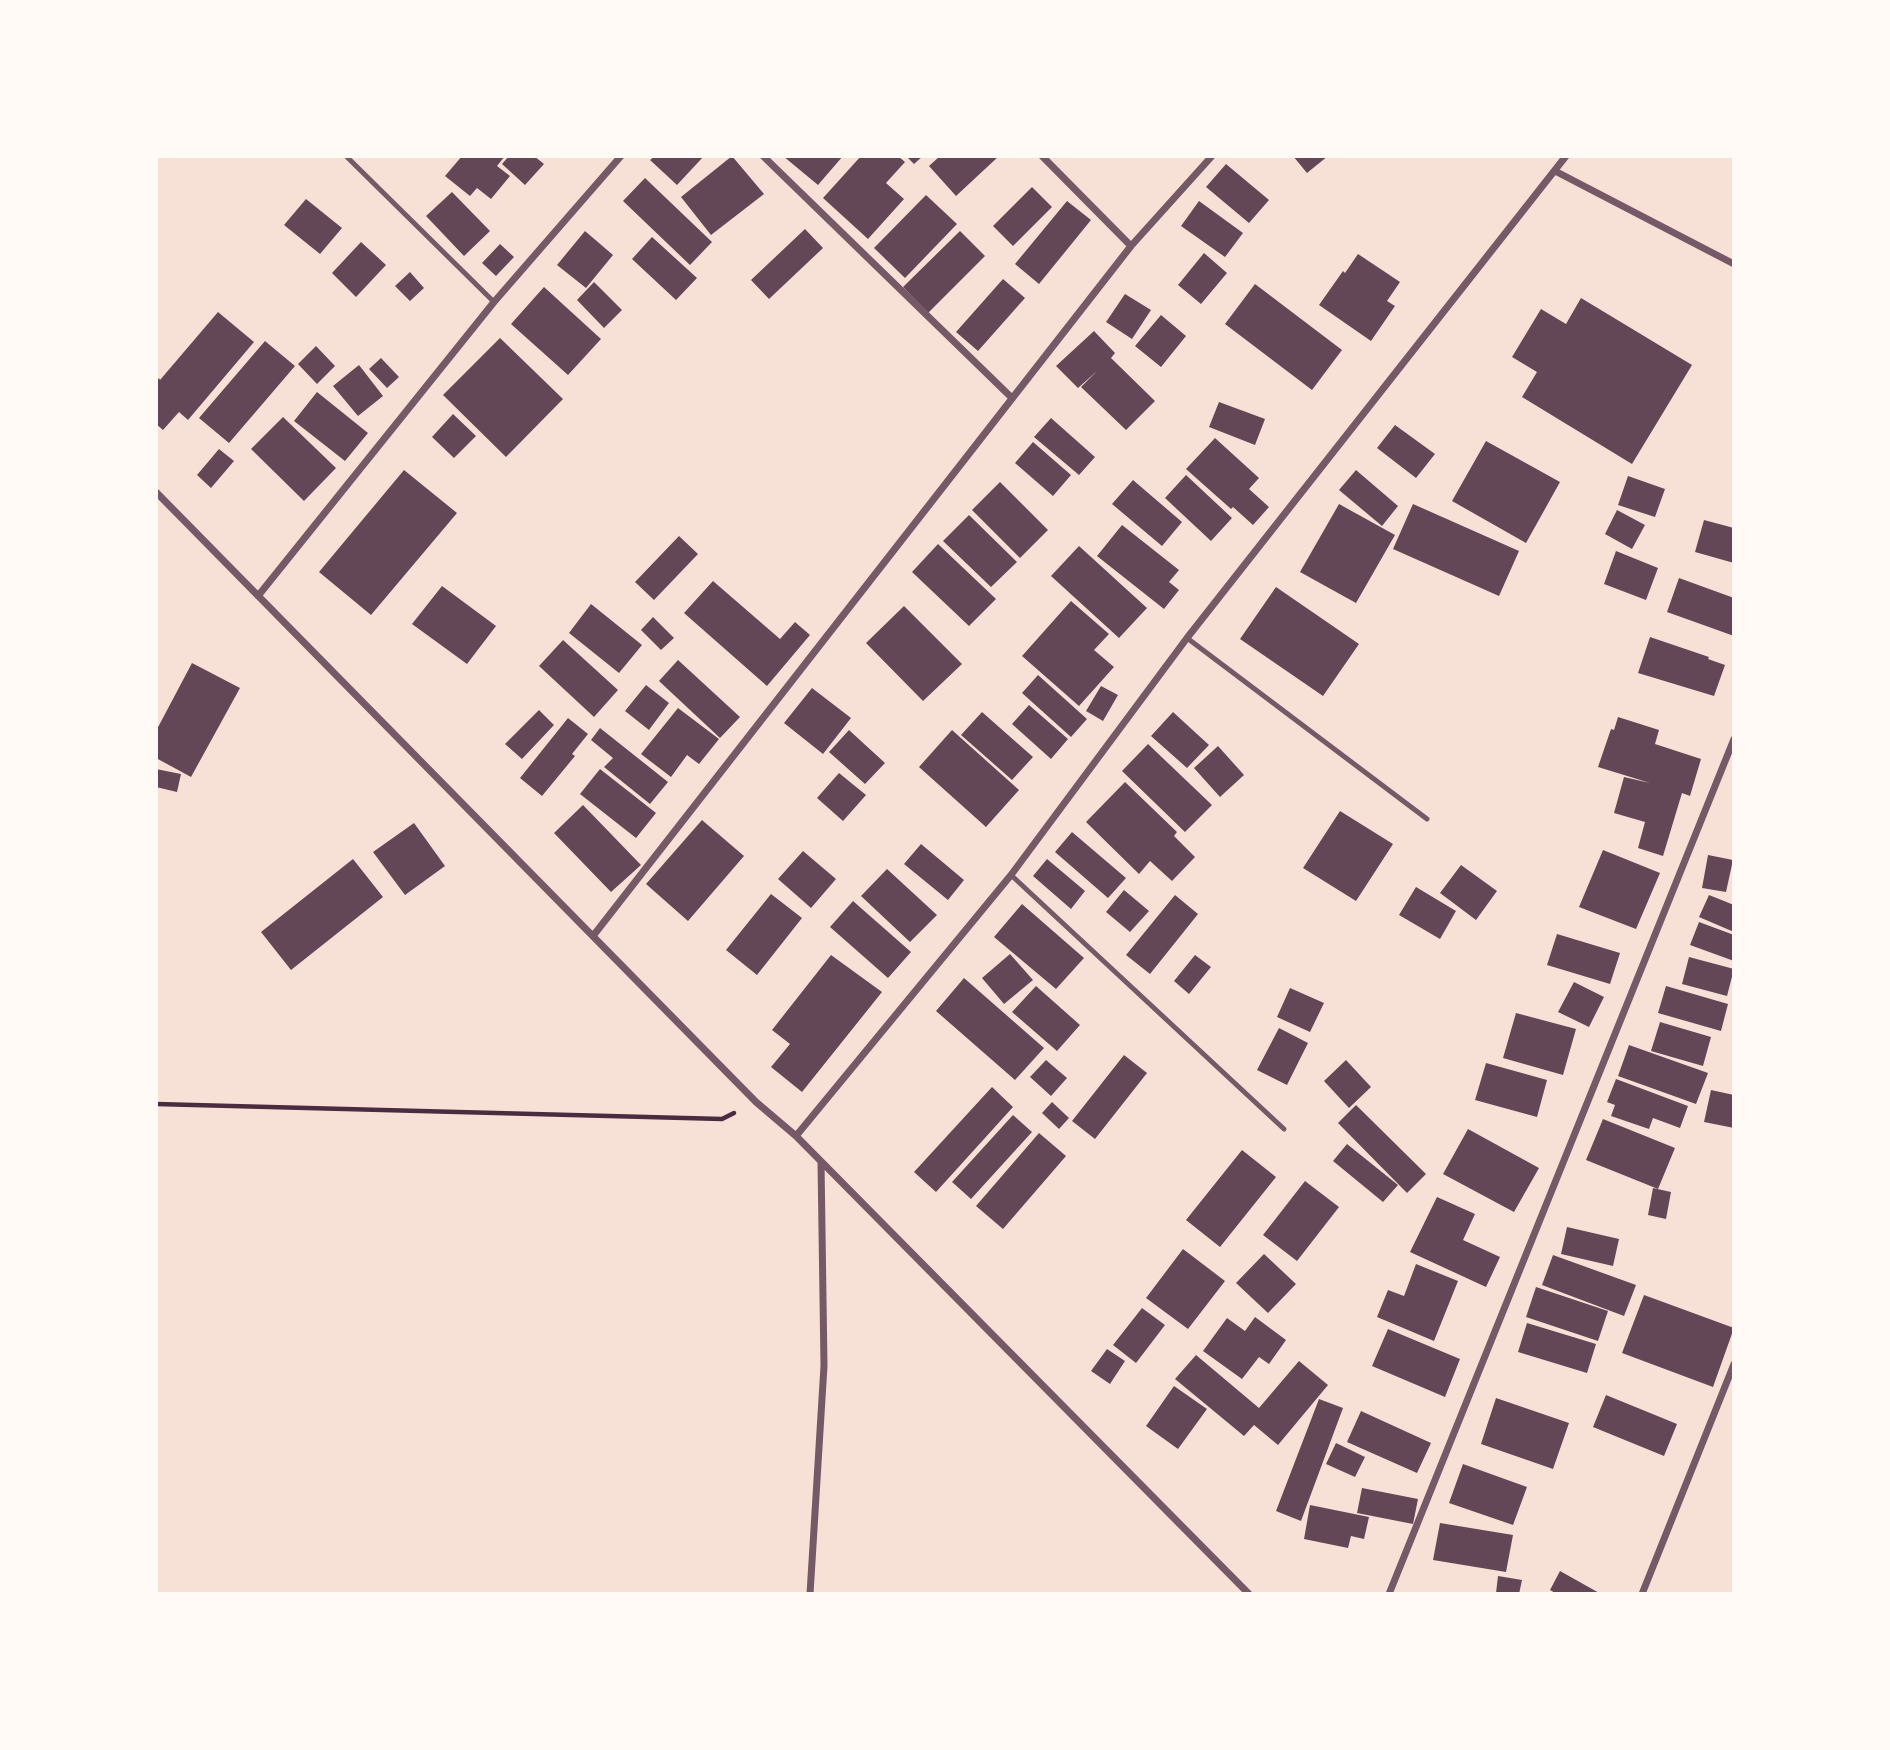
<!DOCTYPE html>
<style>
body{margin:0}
#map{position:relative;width:1890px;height:1750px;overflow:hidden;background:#f7e1d7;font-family:"Work Sans",sans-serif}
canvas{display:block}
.frame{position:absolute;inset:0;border:158px solid #fffaf5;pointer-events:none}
</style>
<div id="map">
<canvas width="1890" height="1750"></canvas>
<div class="frame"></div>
</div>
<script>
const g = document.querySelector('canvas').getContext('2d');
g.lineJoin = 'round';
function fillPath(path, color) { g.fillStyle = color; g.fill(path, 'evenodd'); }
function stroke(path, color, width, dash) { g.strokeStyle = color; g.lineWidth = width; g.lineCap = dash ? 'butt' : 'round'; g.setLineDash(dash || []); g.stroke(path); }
fillPath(new Path2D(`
 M462,156H505L497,166L510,176L491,199L477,188L470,196L445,176Z
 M509,156H534L544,164L525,185L502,164Z
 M655,156H704L677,185L650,160Z
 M732,156L764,194L711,235L681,197Z
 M783,156H843L818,185Z
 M861,156H898L905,162L886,183L904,199L868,239L823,198Z
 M906,156H923L914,164Z
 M940,156H999L956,196L929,166Z
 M1293,156H1328L1307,173Z
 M1226,164L1269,200L1249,223L1206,187Z
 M645,178L712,242L690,265L623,201Z
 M1032,187L1052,207L1013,246L993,226Z
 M452,192L490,231L464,256L426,216Z
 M926,195L957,224L905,278L874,248Z
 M306,199L342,228L320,254L284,225Z
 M1067,201L1091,220L1039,284L1015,264Z
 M1199,201L1243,233L1225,257L1181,226Z
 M805,229L823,248L769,299L751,280Z
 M585,231L613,255L586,288L557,265Z
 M960,231L985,256L928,313L903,287Z
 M652,237L697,278L676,300L632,259Z
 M361,242L386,265L356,297L332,273Z
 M500,244L514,257L496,276L482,263Z
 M1204,253L1227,273L1201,304L1178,285Z
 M1358,254L1400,282L1387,301L1395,306L1371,341L1319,305L1343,271L1345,273Z
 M410,272L424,288L410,301L395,286Z
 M1003,279L1025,298L978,351L956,332Z
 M594,282L622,310L604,328L577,300Z
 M1255,284L1342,350L1312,390L1225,324Z
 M544,287L601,339L568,375L511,324Z
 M1125,294L1151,310L1132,339L1106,322Z
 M1581,298L1692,365L1632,464L1522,397L1537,372L1512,357L1541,309L1566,324Z
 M218,312L254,342L188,420L179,412L163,430L156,424V382L159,378L160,380Z
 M1161,315L1186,336L1161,367L1135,346Z
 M1094,331L1115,353L1111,358L1155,401L1126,430L1081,387L1097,371L1078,388L1056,366Z
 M500,338L563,399L506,457L443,395Z
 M265,341L295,366L229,443L199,418Z
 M316,346L335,366L317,384L298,364Z
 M381,358L399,377L387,388L369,369Z
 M359,365L383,396L358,416L333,386Z
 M317,392L368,433L345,461L294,421Z
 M1219,402L1265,419L1255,445L1209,427Z
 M453,414L476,436L454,458L432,437Z
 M283,417L336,468L304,501L251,449Z
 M1051,418L1095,457L1079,475L1034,437Z
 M1395,425L1435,454L1416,478L1377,448Z
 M1215,438L1259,478L1249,489L1269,507L1253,525L1233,507L1231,509L1186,469Z
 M1486,441L1560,482L1526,543L1452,501Z
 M1033,442L1071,475L1053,496L1015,463Z
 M219,449L234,461L211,488L197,475Z
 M404,470L457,513L371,615L319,572Z
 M1356,470L1398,506L1382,526L1339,490Z
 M1186,475L1232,518L1211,541L1165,498Z
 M1628,476L1665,489L1655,517L1618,505Z
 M1133,480L1182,522L1162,546L1112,504Z
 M1000,482L1048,530L1020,558L972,510Z
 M1339,504L1395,535L1356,603L1300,572Z
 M1413,504L1519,551L1499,596L1393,549Z
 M1617,510L1645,525L1632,549L1605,534Z
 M969,515L1017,562L991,587L943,541Z
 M1704,520L1734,528V563L1695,552Z
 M1122,525L1179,570L1169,582L1179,590L1164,609L1097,556Z
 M679,536L698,554L654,600L635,582Z
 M938,544L996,599L969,626L912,572Z
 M1079,546L1147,608L1119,638L1051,576Z
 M1616,551L1658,568L1646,600L1604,584Z
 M1679,578L1734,598V636L1667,612Z
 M713,581L780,639L795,622L810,635L767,686L684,613Z
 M442,586L496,626L467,664L412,624Z
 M1276,587L1359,644L1323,696L1240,639Z
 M1071,601L1109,634L1094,650L1114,667L1079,706L1022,656Z
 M591,604L642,645L619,673L569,633Z
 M904,606L962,664L923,701L866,643Z
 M653,617L674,638L661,650L641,630Z
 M1650,637L1709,657L1708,659L1725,665L1714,696L1638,673Z
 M563,640L618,690L594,717L539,666Z
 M678,660L740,717L720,738L659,681Z
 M192,663L240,688L191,777L156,758V731Z
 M1038,675L1087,719L1071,737L1022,693Z
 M646,685L669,703L649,730L625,711Z
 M1101,686L1118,695L1103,721L1086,711Z
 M812,688L851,718L823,754L784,723Z
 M1029,705L1068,739L1051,759L1012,724Z
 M678,708L719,739L699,764L687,755L671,777L641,754Z
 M539,710L554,725L522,759L505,744Z
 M982,712L1033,757L1012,780L961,735Z
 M1173,712L1209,745L1187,768L1151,736Z
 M1618,717L1659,730L1655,744L1701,759L1690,796L1682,793L1663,856L1638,848L1645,822L1614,813L1624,777L1650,783L1598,767L1611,729L1614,730Z
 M568,718L588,734L572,754L575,756L542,796L520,778Z
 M600,728L668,782L650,804L604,767L613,758L591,740Z
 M849,730L885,763L865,784L829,752Z
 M952,730L1019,790L986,827L919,767Z
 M1148,744L1212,805L1185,832L1122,771Z
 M1218,746L1244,775L1220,797L1194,768Z
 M156,769L181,774L177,792L156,787Z
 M600,769L656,813L636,838L580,794Z
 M839,773L866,795L843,821L817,798Z
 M1125,782L1177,832L1174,836L1195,857L1172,881L1150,861L1139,874L1086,822Z
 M583,805L641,865L611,892L554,833Z
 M1340,811L1393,844L1356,901L1303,868Z
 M702,820L744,856L688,921L646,884Z
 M414,823L445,866L405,895L373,852Z
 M1072,832L1126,878L1108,898L1055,852Z
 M921,844L964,880L948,900L904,864Z
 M1603,850L1660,873L1636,929L1579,907Z
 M803,851L836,879L811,908L778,879Z
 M1708,855L1733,860L1726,892L1702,888Z
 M353,859L383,897L291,970L261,932Z
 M1047,859L1085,891L1071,909L1033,876Z
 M1461,865L1497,891L1476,920L1440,893Z
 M887,869L937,915L910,942L861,896Z
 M1416,887L1456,911L1440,939L1399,915Z
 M1124,890L1149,911L1130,932L1106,912Z
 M771,894L802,918L757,975L726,950Z
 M1175,895L1198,914L1150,974L1126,955Z
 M1709,895L1734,905V932L1699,917Z
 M853,901L911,952L888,978L830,927Z
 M1022,904L1084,958L1056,989L994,937Z
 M1699,922L1734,935V961L1690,945Z
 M1557,934L1620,953L1610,984L1547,965Z
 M1010,954L1033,980L1004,1004L982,978Z
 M831,955L882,992L802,1092L771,1067L790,1044L772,1030Z
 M1195,955L1211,967L1189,994L1174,981Z
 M1689,957L1734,969L1727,996L1682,984Z
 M964,978L1044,1048L1015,1080L936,1011Z
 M1574,982L1604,997L1589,1027L1558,1012Z
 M1036,986L1080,1025L1057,1051L1012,1012Z
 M1666,986L1728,1004L1721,1031L1658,1013Z
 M1290,988L1324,1003L1310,1032L1277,1017Z
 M1516,1013L1576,1029L1563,1075L1503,1058Z
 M1660,1022L1711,1037L1703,1066L1651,1051Z
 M1279,1028L1308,1043L1287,1085L1257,1070Z
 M1629,1045L1708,1073L1696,1104L1618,1076Z
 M1124,1055L1147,1073L1095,1139L1072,1121Z
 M1046,1060L1067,1078L1051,1096L1030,1077Z
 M1346,1060L1371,1087L1349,1108L1324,1081Z
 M1486,1063L1547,1080L1537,1117L1475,1100Z
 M1616,1079L1688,1106L1680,1128L1653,1118L1649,1129L1611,1116L1615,1105L1607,1102Z
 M992,1087L1013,1107L936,1192L914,1172Z
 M1711,1090L1734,1095V1128L1704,1122Z
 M1052,1102L1069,1118L1059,1129L1042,1113Z
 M1356,1105L1426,1174L1407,1193L1338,1123Z
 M1013,1115L1032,1132L971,1199L952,1182Z
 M1603,1119L1675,1148L1658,1189L1586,1160Z
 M1468,1129L1539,1168L1514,1212L1443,1174Z
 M1039,1133L1066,1156L1003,1229L976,1206Z
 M1347,1144L1398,1185L1383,1202L1333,1161Z
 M1242,1150L1276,1177L1220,1247L1186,1220Z
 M1305,1181L1339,1207L1297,1261L1263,1235Z
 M1653,1188L1671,1192L1666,1219L1648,1215Z
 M1437,1197L1475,1214L1463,1240L1500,1257L1486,1287L1410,1252Z
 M1567,1227L1619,1239L1613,1266L1561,1254Z
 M1183,1249L1225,1281L1188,1329L1146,1298Z
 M1264,1254L1296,1284L1268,1313L1236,1283Z
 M1553,1255L1636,1285L1624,1316L1542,1285Z
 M1416,1264L1458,1281L1434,1341L1377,1317L1388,1290L1404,1296Z
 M1536,1287L1608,1311L1598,1341L1526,1317Z
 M1644,1295L1734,1328L1713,1387L1622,1353Z
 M1142,1308L1165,1325L1136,1363L1113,1345Z
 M1255,1317L1286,1340L1269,1364L1259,1357L1242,1379L1203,1351L1227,1318L1245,1331Z
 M1527,1323L1596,1344L1587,1373L1518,1352Z
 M1388,1329L1460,1359L1445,1397L1372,1366Z
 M1107,1349L1125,1361L1110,1384L1091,1371Z
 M1196,1355L1259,1408L1299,1361L1328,1385L1278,1445L1254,1425L1244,1436L1175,1379Z
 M1174,1386L1207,1409L1178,1449L1146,1426Z
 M1606,1395L1677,1424L1664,1456L1593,1427Z
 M1496,1398L1569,1423L1553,1469L1481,1444Z
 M1319,1399L1343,1408L1301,1521L1276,1511Z
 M1361,1411L1431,1443L1417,1473L1347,1442Z
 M1336,1443L1365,1457L1355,1477L1326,1464Z
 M1463,1464L1527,1487L1513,1525L1449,1503Z
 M1362,1488L1418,1499L1413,1524L1357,1513Z
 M1310,1505L1369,1517L1364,1539L1351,1536L1348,1548L1304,1539Z
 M1440,1523L1513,1535L1506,1572L1433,1560Z
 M1560,1571L1601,1594H1557L1550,1590Z
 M1498,1576L1522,1580L1519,1594L1496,1593Z`), '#644757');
stroke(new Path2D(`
 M156,1104L722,1119L734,1113`), '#4a2c40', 4.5);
stroke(new Path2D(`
 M347,157L494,302
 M1187,638L1427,819
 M1011,875L1284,1129`), '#755966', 5);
stroke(new Path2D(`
 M763,156L1012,398
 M1042,156L1131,246
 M1555,171L1734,264
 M156,492L756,1102L796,1136L1249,1594
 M258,596L494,302L621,156
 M593,936L1131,246L1212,156
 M796,1136L1011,875L1187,638L1566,156
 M810,1594L824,1366L821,1162
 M1389,1594L1734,739
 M1642,1594L1734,1364`), '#755966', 7);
</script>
